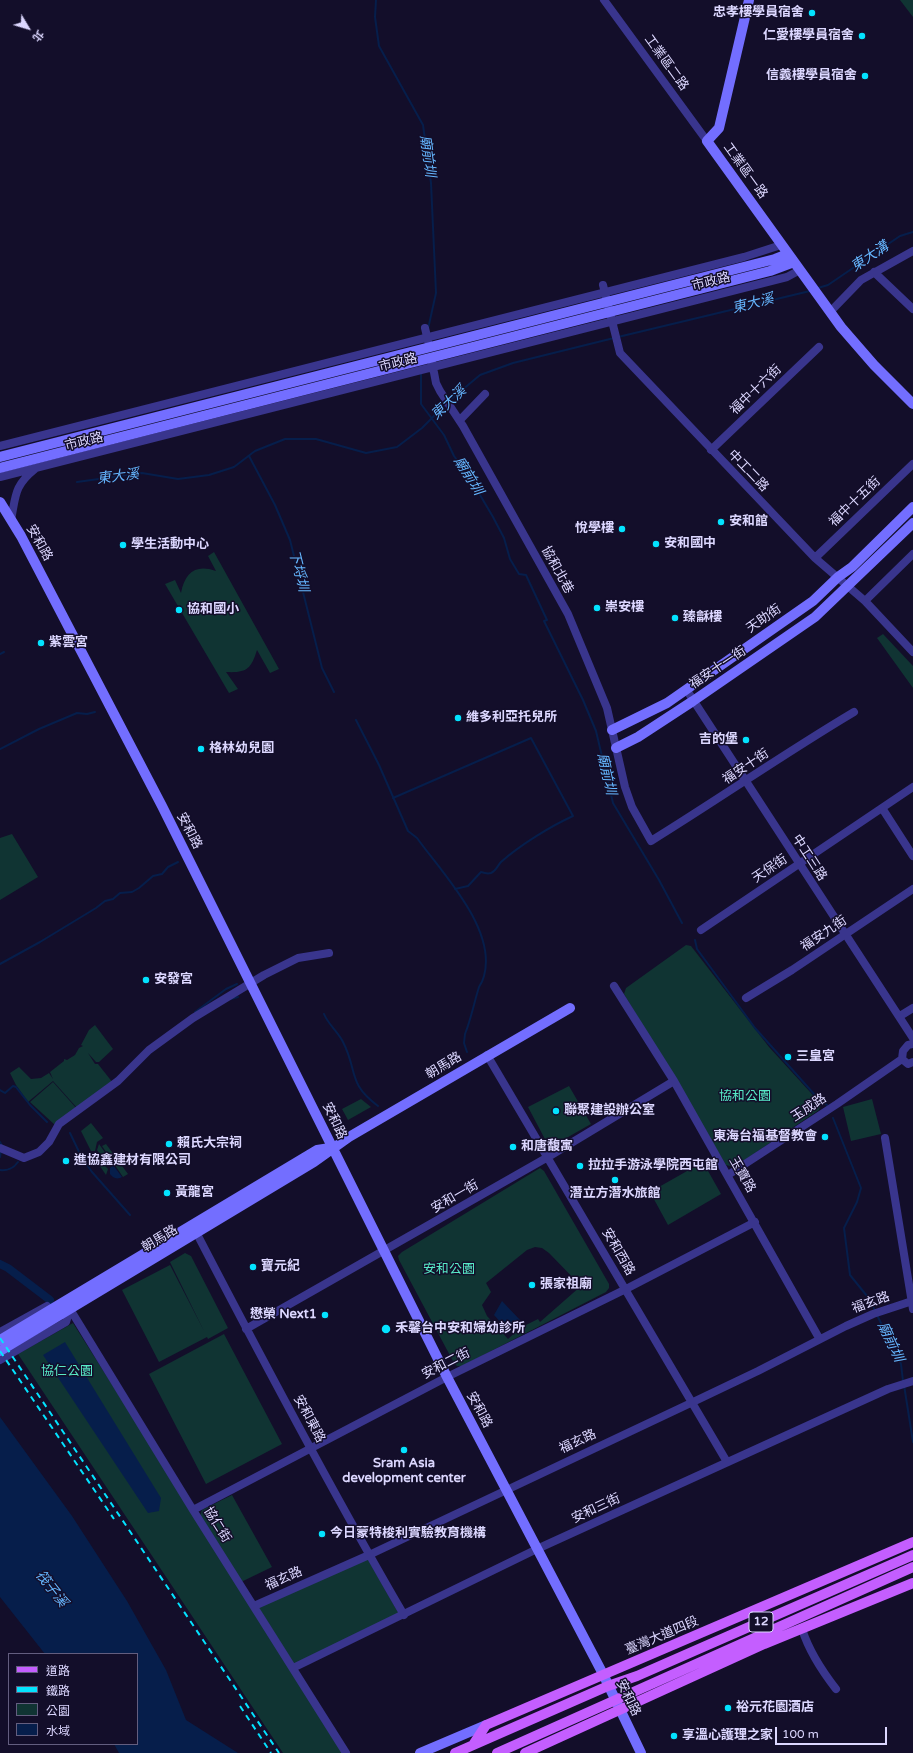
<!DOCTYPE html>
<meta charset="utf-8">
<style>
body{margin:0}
#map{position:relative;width:913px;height:1753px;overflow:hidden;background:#130e2a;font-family:"Varela Round","Noto Sans TC",sans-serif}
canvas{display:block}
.legend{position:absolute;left:8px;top:1653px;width:130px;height:92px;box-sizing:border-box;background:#130e2a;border:1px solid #635e7f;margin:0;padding:5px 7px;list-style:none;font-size:12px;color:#dcd7ff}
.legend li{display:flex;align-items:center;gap:8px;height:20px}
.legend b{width:20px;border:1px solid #635e7f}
.north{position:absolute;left:8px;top:8px;width:40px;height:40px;-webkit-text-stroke:3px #130e2a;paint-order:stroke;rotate:128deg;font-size:11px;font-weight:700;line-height:16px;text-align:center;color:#dcd7ff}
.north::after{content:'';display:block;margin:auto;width:14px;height:18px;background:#dcd7ff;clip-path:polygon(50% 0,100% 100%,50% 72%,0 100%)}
.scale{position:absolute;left:775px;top:1727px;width:112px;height:18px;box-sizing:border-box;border:2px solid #dcd7ff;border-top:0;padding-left:5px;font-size:12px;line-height:14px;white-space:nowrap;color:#dcd7ff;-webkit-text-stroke:3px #130e2a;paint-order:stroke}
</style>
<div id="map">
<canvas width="913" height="1753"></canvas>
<ul class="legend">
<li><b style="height:5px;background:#c45eff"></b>道路</li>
<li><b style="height:5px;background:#03e3ff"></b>鐵路</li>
<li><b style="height:11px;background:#103433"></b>公園</li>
<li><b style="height:11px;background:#061e4b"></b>水域</li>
</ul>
<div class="north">北</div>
<div class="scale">100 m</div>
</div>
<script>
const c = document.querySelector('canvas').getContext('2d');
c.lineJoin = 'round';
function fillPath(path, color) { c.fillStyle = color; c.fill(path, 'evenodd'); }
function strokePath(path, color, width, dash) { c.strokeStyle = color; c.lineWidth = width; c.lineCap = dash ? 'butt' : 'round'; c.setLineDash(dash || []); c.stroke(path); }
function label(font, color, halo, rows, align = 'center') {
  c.font = font + ' "Varela Round","Noto Sans TC",sans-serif'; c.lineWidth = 3; c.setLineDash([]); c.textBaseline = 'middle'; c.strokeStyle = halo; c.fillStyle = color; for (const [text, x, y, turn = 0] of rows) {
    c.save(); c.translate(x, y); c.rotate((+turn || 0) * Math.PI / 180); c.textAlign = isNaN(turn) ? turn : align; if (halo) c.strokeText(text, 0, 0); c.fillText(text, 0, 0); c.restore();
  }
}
const green = new Path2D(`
 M900 0H913V17Z
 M214 552 279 669 270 673 257 650C251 669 247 673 226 672L238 689 229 693 165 584 175 580 181 593C185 572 196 564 216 571L208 556Z
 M883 634 913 666V688L877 638Z
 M12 834 38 877 0 900V838Z
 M686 945 691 946 769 1047 821 1104 819 1110 734 1167 726 1165 624 994 626 988Z
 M95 1025 113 1049 99 1062H96L88 1053 95 1064H98L113 1083 78 1109 53 1081 28 1102 16 1085 10 1073 19 1067 31 1079 41 1078 49 1073 53 1079 50 1072 64 1061V1059L67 1060 75 1055 79 1048 83 1046 81 1045 89 1030Z
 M53 1082 77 1109 55 1125 30 1102Z
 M569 1086 591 1124 554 1145 547 1143 528 1107Z
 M361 1099 371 1107 348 1120 342 1109Z
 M872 1099 881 1134 851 1141 843 1107Z
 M91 1123 103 1138 97 1142 95 1151H91L81 1131Z
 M99 1144 111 1161 108 1166 97 1150Z
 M106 1144 128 1174 123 1177 102 1146Z
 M91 1153H93L108 1169 106 1175Z
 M703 1162 721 1194 668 1225 650 1192Z
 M540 1168 544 1171 609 1284V1288L606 1292 462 1366H457L454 1363 399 1260 398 1256 402 1252ZM535 1247 542 1248 549 1253 581 1286 540 1322 538 1319 520 1328 508 1339 487 1316 482 1305 491 1292 486 1283 527 1250Z
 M185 1253 191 1256 228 1328 208 1339 207 1337 159 1362 122 1290 170 1265 204 1331 170 1262Z
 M73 1323 345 1753H283L18 1354Z
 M224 1334 282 1444 206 1484 149 1374Z
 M232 1495 272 1567 241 1582 200 1516 202 1510Z
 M367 1558 399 1614 294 1664 258 1607Z`);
const water = new Path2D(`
 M113 1165 122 1177C117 1180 113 1178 110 1174V1168Z
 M502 1301 520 1320 514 1327 504 1326 494 1315Z
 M65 1342 161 1498 159 1511 148 1513 43 1355Z
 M0 1417 72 1516 127 1601 166 1670 186 1720 238 1753H119L114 1744H137V1654H45L0 1597Z`);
const stream = new Path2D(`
 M376 0 375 17 379 46 423 125 431 183 436 293 428 329
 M818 288 828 285 900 236 913 232
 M618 337 810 291
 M421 372V404L444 435 454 456 470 478 493 517 504 538 510 559 519 574 526 575 547 620 544 621 583 700 596 731 613 803 659 880 682 923
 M449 401 480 375 513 363 614 338
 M249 456 275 505 290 540 322 668 334 692
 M77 482 142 473 178 479 209 475 234 467 255 451 285 439H316L366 453 397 447 422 428 446 404
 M0 654 4 652
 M356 720 379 765 408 831 417 838C442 873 497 929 484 976 483 980 481 984 479 987 474 1003 471 1019 465 1034L464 1043 467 1052
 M0 749 39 729 77 713 87 714 95 712
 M393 798 531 738 573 816C551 826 520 845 501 862 498 865 496 871 491 873 488 874 484 873 481 872L468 886 455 889
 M695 940 697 949 755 1028 814 1094 827 1105
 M0 964 40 942 96 908 105 901 113 899 120 893 132 892 139 888 153 876 162 874 168 867 178 862
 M231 999 238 997
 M195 1012 226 989 237 984
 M324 1014C328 1024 338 1032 343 1042 358 1071 347 1083 378 1106
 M0 1090 5 1093 13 1086 16 1087 30 1105 47 1122
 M833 1118 861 1188 857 1202 844 1228 850 1275 871 1301 875 1311
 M70 1133 82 1158 92 1172 130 1215
 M0 1142 2 1146
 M0 1157 1 1151
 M0 1170C7 1171 14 1168 18 1162
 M877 1315 901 1364 903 1381
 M904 1385 913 1442`);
const canal = new Path2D(`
 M0 1264 8 1268 50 1300`);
const street = new Path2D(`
 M604 0 707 141
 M874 272 913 309
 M603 285 620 353 815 558 865 601 913 652
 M830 312 861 280 913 251
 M425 328 428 341
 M432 362 436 383 440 391 463 426 568 614 607 708 625 787 632 807 651 841C719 799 785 753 854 712
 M460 420 485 394
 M0 446 744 257 781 245
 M711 450 819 347
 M0 477 787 277 800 270
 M11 520C16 495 14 486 35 469
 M815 558 913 464
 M865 601 913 554
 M686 689 913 1038
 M882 808 913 856
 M701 930 913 787
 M614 986 674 1081 819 1338
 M746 998 792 970 913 889
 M900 1016 913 1008
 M487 1055 727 1462
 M902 1059 903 1051 908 1045 913 1044
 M902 1059 908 1064 913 1062
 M885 1138 913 1309
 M0 1148 24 1158 39 1152 49 1142 59 1124 118 1081 149 1050 193 1018 264 975 298 958 329 953
 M728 1175 837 1104 902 1059
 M196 1232C263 1361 331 1490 404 1615
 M70 1309 193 1510 346 1753
 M246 1329 548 1157 674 1081
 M0 1332 47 1306 50 1310
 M0 1360 66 1322 70 1309
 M193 1510 447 1377 626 1289 755 1222
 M254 1606 369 1555 693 1402 758 1371 846 1326 873 1314 912 1301
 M802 1629C809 1651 822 1671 836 1689
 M293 1668 537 1549 888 1389 913 1381`);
const secondary = new Path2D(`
 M749 0 719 128 707 141 841 327 874 365 913 404
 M0 457 775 259 788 254
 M0 468 770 271 794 262
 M0 502 21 536 162 806 447 1377 603 1674 641 1753
 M612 730 667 703 813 601 838 577 852 567 913 507
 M616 748 638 737 693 701 815 617 913 523
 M0 1340 317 1150 330 1148
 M0 1351 314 1162 349 1137 570 1008
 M420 1753 486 1725`);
const primary = new Path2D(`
 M473 1745 486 1725 913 1542
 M455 1753 608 1686 637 1676 913 1555
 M497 1753 913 1567
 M525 1753 764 1644 913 1583`);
const rail = new Path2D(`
 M0 1338 279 1753
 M0 1351 114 1519
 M240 1706 271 1753`);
const markers = [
 [812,13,4,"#03e3ff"],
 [862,36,4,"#03e3ff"],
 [865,76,4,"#03e3ff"],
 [721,522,4,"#03e3ff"],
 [622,529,4,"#03e3ff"],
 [656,544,4,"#03e3ff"],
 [123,545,4,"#03e3ff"],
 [597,608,4,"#03e3ff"],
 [179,610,4,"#03e3ff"],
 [675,618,4,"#03e3ff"],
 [41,643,4,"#03e3ff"],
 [458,718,4,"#03e3ff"],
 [746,740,4,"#03e3ff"],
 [201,749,4,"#03e3ff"],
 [146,980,4,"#03e3ff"],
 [788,1057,4,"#03e3ff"],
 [556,1111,4,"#03e3ff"],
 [825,1137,4,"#03e3ff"],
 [169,1144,4,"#03e3ff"],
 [513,1147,4,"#03e3ff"],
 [66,1161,4,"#03e3ff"],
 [580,1166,4,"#03e3ff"],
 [615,1180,4,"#03e3ff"],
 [167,1193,4,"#03e3ff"],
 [253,1267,4,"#03e3ff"],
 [532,1285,4,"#03e3ff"],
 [325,1315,4,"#03e3ff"],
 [386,1329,5,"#03e3ff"],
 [404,1450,4,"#03e3ff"],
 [322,1534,4,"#03e3ff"],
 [728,1708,4,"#03e3ff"],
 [674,1736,4,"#03e3ff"]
];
const shields = [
 [761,1622,24]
];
const shieldNames = [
 ["12",761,1622]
];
const poiNames = [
 ["忠孝樓學員宿舍",804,13,"right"],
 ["仁愛樓學員宿舍",854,36,"right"],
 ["信義樓學員宿舍",857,76,"right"],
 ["安和館",729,522],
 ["悅學樓",614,529,"right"],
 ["安和國中",664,544],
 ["學生活動中心",131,545],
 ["崇安樓",605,608],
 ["協和國小",187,610],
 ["臻龢樓",683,618],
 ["紫雲宮",49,643],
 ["維多利亞托兒所",466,718],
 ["吉的堡",738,740,"right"],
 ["格林幼兒園",209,749],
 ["安發宮",154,980],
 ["三皇宮",796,1057],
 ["聯聚建設辦公室",564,1111],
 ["東海台福基督教會",817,1137,"right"],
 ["賴氏大宗祠",177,1144],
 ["和唐馥寓",521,1147],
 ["進協鑫建材有限公司",74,1161],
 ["拉拉手游泳學院西屯館",588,1166],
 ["黃龍宮",175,1193],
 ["潛立方潛水旅館",615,1194,"center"],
 ["寶元紀",261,1267],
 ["張家祖廟",540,1285],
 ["懋榮 Next1",317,1315,"right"],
 ["禾馨台中安和婦幼診所",395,1329],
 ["Sram Asia",404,1464,"center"],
 ["development center",404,1479,"center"],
 ["今日蒙特梭利實驗教育機構",330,1534],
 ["裕元花園酒店",736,1708],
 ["享溫心護理之家",682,1736]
];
const streetNames = [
 ["工業區二路",666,63,54],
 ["工業區一路",745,171,54],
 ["市政路",711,282,-14],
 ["市政路",398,363,-14],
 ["福中十六街",756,390,-44],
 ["市政路",84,442,-14],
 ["中工二路",748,471,46],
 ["福中十五街",855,502,-44],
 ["安和路",39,543,61],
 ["協和北巷",557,570,61],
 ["天助街",764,619,-35],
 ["福安十一街",718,668,-34],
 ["福安十街",746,767,-34],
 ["安和路",189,831,63],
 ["中工三路",809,858,57],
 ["天保街",770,869,-34],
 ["福安九街",824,934,-34],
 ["朝馬路",444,1066,-31],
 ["玉成路",809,1108,-33],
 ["安和路",334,1121,65],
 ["玉寶路",742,1175,60],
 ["安和一街",455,1197,-30],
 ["朝馬路",160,1239,-31],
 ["安和西路",618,1252,60],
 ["福玄路",871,1303,-20],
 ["安和二街",446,1364,-27],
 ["安和路",479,1410,62],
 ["安和東路",309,1419,62],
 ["福玄路",578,1442,-25],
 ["安和三街",596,1509,-25],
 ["協仁街",217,1525,58],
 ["福玄路",284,1579,-24],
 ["臺灣大道四段",662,1636,-23],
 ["安和路",628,1698,64]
];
const parkNames = [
 ["協和公園",745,1097],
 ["安和公園",449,1270],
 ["協仁公園",67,1372]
];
const waterNames = [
 ["廟前圳",427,156,82],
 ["東大溝",870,257,-34],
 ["東大溪",753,304,-14],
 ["東大溪",449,403,-43],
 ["廟前圳",468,476,58],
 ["東大溪",118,477,-7],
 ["下埒圳",298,571,76],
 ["廟前圳",606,774,77],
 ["廟前圳",890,1342,65],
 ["筏子溪",51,1589,52]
];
fillPath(green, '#103433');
fillPath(water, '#061e4b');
strokePath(stream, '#061e4b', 2);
strokePath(canal, '#061e4b', 8);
strokePath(street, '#39358d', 8);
strokePath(secondary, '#736eff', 10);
strokePath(primary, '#c45eff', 10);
strokePath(rail, '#03e3ff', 2, [6, 5]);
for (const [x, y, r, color] of markers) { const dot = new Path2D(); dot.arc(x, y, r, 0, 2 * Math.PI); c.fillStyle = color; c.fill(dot); strokePath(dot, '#130e2a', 1.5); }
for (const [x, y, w] of shields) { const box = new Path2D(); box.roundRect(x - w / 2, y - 10, w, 20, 3); c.fillStyle = '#130e2a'; c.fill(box); strokePath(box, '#dcd7ff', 1); }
label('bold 12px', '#dcd7ff', null, shieldNames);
label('bold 13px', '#dcd7ff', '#130e2a', poiNames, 'left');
label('13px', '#dcd7ff', '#130e2a', streetNames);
label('13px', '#58eac7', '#130e2a', parkNames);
label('italic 14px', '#65b6ff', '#130e2a', waterNames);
</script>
